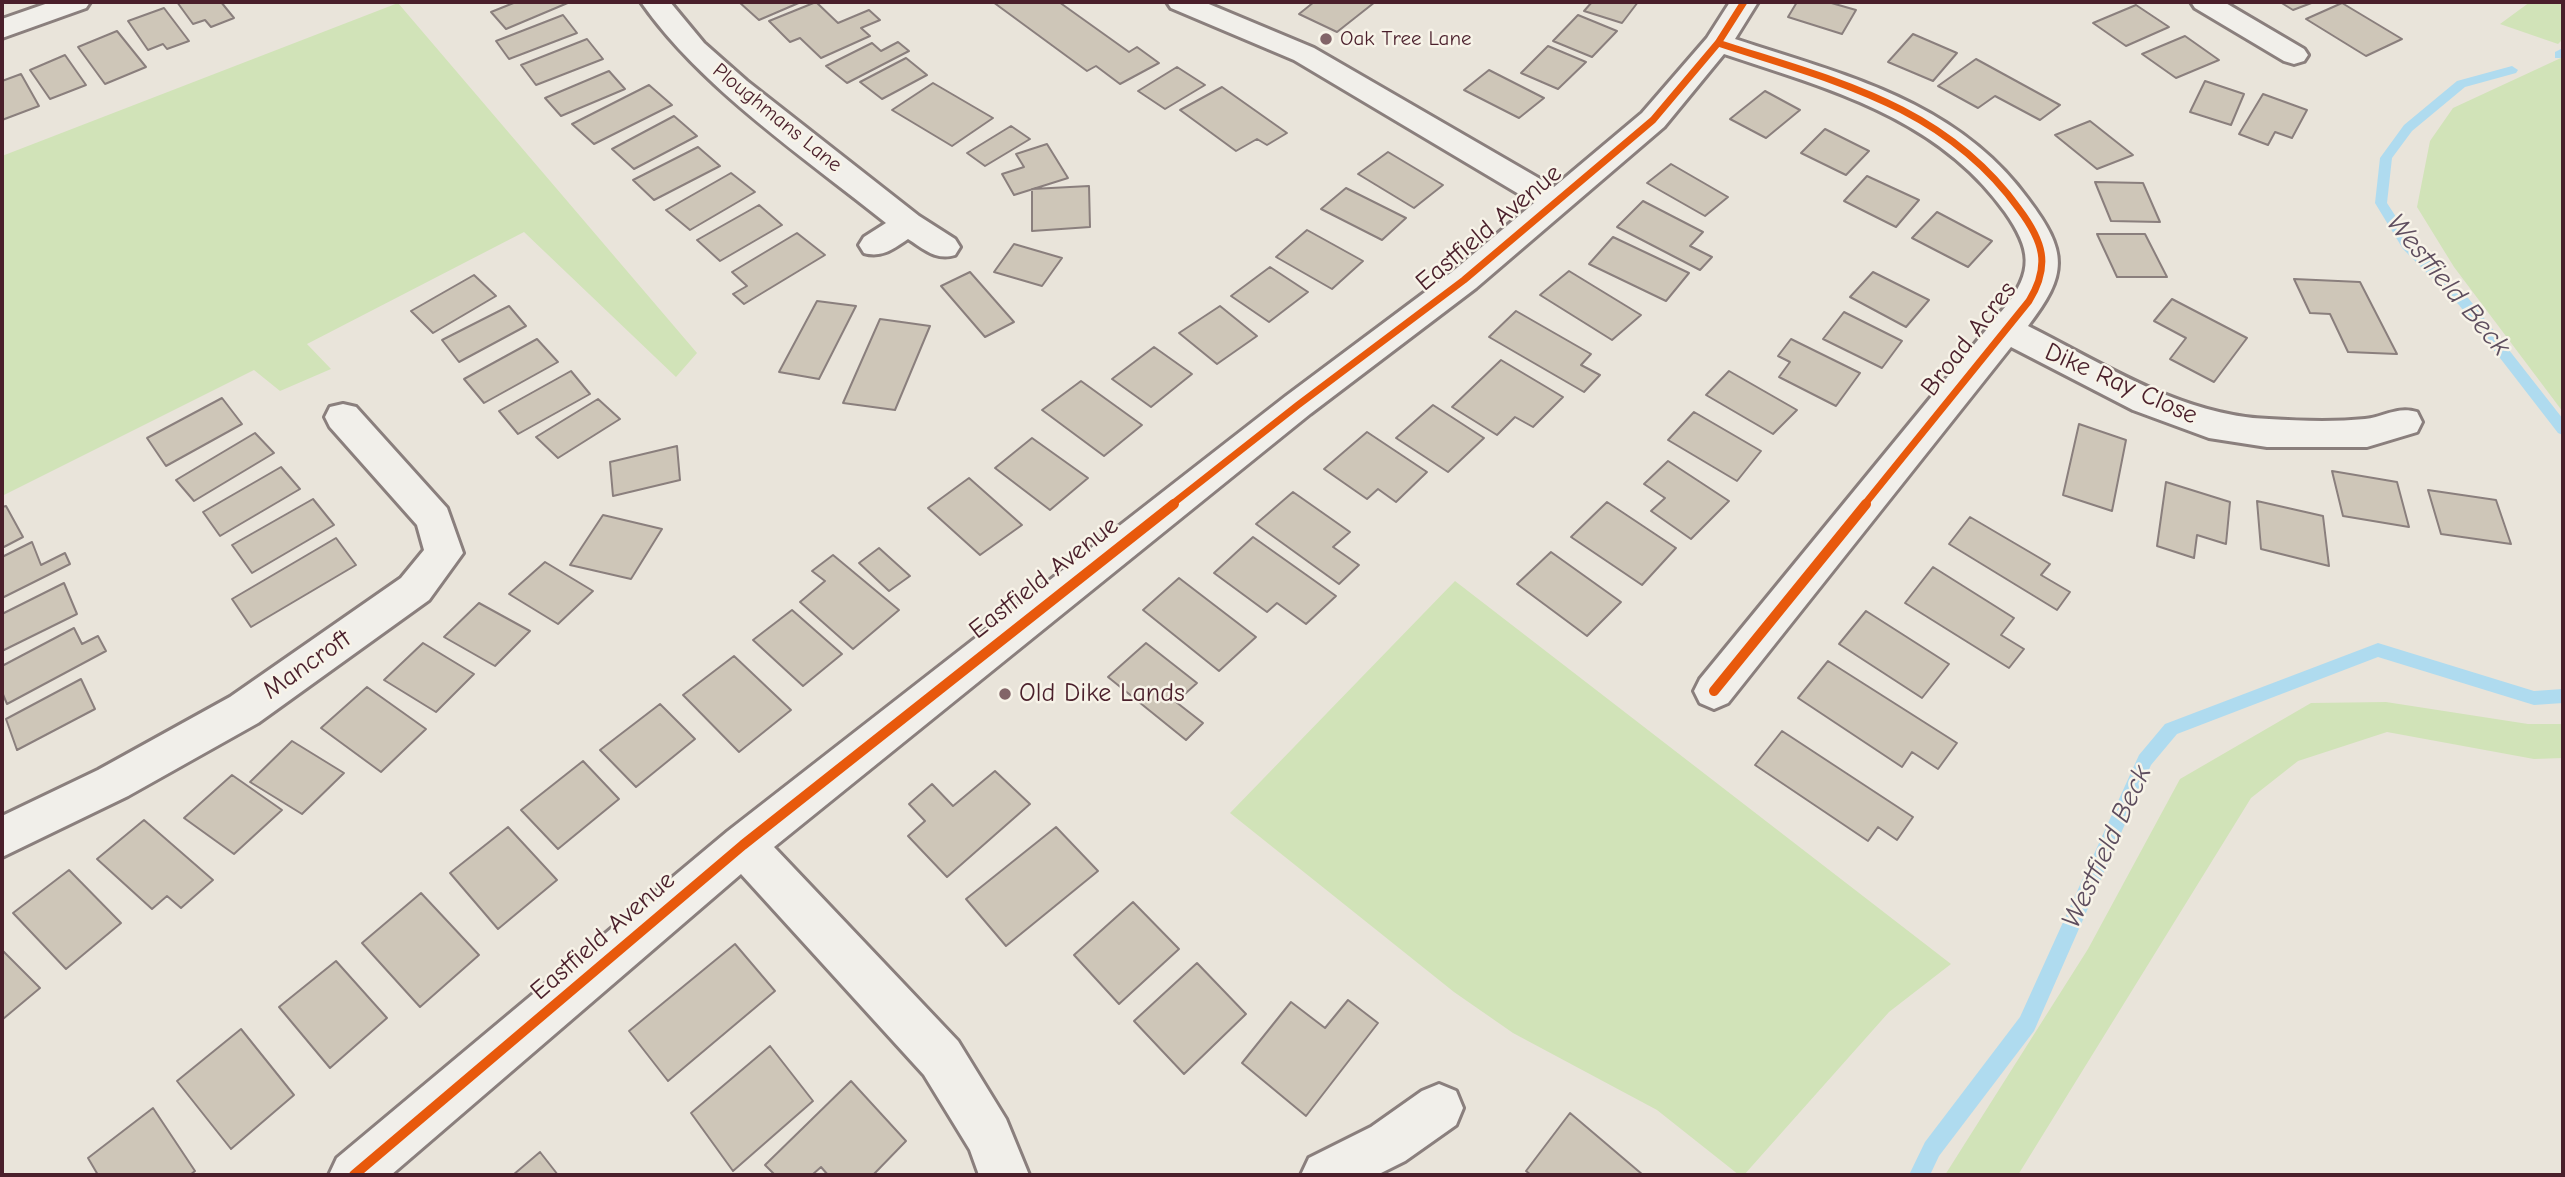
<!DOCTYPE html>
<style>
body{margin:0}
#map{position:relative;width:2565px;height:1177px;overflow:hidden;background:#e9e4da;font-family:"Comic Neue",sans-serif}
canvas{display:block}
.frame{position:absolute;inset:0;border:4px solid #4a1f2b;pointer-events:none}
</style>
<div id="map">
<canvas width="2565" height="1177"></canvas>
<div class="frame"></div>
</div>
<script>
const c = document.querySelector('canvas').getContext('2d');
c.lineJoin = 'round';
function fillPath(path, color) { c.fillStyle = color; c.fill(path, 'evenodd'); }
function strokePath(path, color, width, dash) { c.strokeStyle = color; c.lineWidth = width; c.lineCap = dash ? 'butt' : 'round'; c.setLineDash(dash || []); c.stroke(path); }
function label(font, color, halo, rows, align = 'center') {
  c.font = font + ' "Comic Neue",sans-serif'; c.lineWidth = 5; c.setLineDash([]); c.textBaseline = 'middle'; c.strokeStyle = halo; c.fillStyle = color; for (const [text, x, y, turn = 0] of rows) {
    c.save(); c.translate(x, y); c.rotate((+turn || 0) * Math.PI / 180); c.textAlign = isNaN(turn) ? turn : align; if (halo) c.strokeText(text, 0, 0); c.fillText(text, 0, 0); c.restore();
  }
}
const green = new Path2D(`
 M2530 2H2563V39L2558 44 2500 24Z
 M398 3 697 353 676 377 524 232 307 344 331 369 280 391 254 370 2 496V156Z
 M2563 57V412L2454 267 2417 207 2430 141 2453 108Z
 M1455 581 1951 964 1889 1012 1744 1175H1739L1657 1110 1513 1033 1454 992 1230 813Z
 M2386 702 2528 724H2563V758L2534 759 2387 732 2298 761 2251 798 2018 1175H1945L2088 949 2180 779 2311 703Z`);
const stream = new Path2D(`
 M2563 48V58H2555V52Z
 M2512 66 2518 70 2516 73 2465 87 2412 131 2392 158 2387 203 2413 243 2469 299 2563 419V435L2558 433 2459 305 2403 249 2375 203 2380 158 2404 125 2457 81Z
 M2378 643 2534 691 2563 689V703L2534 705 2378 657 2177 734 2151 765 2034 1031 1939 1156 1930 1175H1909L1925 1142 2020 1017 2139 755 2165 724Z`);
const building = new Path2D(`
 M177 2H221L234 18 211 27 205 20 193 24Z
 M516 2H570L506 29 491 12Z
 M739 2H801L759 20Z
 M816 2 838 23 869 10 880 20 861 28 870 36 821 58 800 38 790 42 769 21Z
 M993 2H1059L1129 52 1137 47 1159 63 1120 84 1096 66 1087 71Z
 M1314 2H1375L1337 32 1299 14Z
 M1592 2H1638L1622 23 1584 11Z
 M1797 2H1828L1856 10 1842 34 1788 17Z
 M2280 2H2314L2293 10Z
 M2342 3 2402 39 2366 56 2306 19Z
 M2136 5 2169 27 2126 46 2093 23Z
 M164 8 189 41 167 49 163 44 148 50 128 21Z
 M563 15 577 33 509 59 496 41Z
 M1578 15 1617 31 1592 57 1553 41Z
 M117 31 146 67 105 84 78 47Z
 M1913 34 1957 53 1933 81 1888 62Z
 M2185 36 2219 60 2176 78 2142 54Z
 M587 39 603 59 536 85 521 65Z
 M898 42 909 51 847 83 826 66 872 43 881 51Z
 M1548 46 1586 62 1558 89 1521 73Z
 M65 55 86 85 50 99 30 70Z
 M906 58 927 75 882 99 860 82Z
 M1976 59 2060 105 2040 120 1995 96 1978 108 1938 86Z
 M1177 67 1205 85 1165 109 1138 91Z
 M1489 70 1544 98 1519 118 1464 90Z
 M609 71 625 89 561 116 545 98Z
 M21 74 39 106 2 120V81Z
 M2205 81 2244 94 2231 125 2190 112Z
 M933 83 993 118 952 146 892 110Z
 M649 85 672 105 594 144 572 124Z
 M1222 87 1287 133 1267 145 1257 139 1236 151 1180 110Z
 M1765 91 1800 110 1766 138 1730 119Z
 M2263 94 2307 110 2292 138 2275 132 2268 145 2239 134Z
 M674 116 697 136 634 169 612 149Z
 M2090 121 2133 155 2097 169 2055 135Z
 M1011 126 1030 139 985 166 967 153Z
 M1825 129 1869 151 1846 175 1801 153Z
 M1047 144 1068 178 1014 195 1002 174 1024 167 1016 154Z
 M698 147 720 166 654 200 633 180Z
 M1388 152 1443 185 1414 208 1358 174Z
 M1671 164 1728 197 1705 216 1647 183Z
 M731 173 755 192 690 230 666 210Z
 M1867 176 1919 200 1896 227 1844 201Z
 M2095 182 2143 183 2160 222 2111 221Z
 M1089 186 1090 227 1032 231V189Z
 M1346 188 1406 218 1382 240 1321 209Z
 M1643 201 1703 232 1690 246 1712 257 1700 270 1617 227Z
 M759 205 782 225 720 261 697 240Z
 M1937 212 1992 241 1968 267 1912 238Z
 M1307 230 1363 261 1332 289 1276 257Z
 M797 233 825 255 744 304 733 294 747 286 732 272Z
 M2097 234H2145L2167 277H2117Z
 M1613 237 1689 273 1666 301 1589 264Z
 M1014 244 1062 258 1042 286 994 272Z
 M1270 267 1308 292 1269 322 1231 296Z
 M1569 271 1641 315 1612 340 1540 295Z
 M970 272 1014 322 985 337 941 286Z
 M1873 272 1929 300 1906 327 1850 297Z
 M474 275 496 296 433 333 411 311Z
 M2294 279 2360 282 2397 354 2348 352 2330 314 2310 313Z
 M2172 299 2247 338 2214 382 2170 359 2186 338 2154 321Z
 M817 301 856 306 819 379 779 372Z
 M509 306 526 326 459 362 442 340Z
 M1220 306 1257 336 1217 364 1179 333Z
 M1516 311 1591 354 1581 365 1600 375 1584 392 1489 337Z
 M1844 312 1902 341 1882 368 1823 339Z
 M880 319 930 326 895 410 843 403Z
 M537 339 558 362 484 403 464 379Z
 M1791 339 1860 373 1836 406 1779 377 1790 362 1778 356Z
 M1154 347 1192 374 1151 407 1112 379Z
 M1501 360 1563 397 1533 427 1515 417 1497 435 1452 407Z
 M571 371 590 394 518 434 499 411Z
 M1729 371 1797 410 1773 434 1706 395Z
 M1081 381 1142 425 1104 456 1042 410Z
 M222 398 242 424 166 466 147 438Z
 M598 399 620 419 558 458 536 437Z
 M1433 405 1484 438 1448 472 1396 438Z
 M1694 412 1761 451 1737 481 1668 440Z
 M2079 424 2126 440 2112 511 2063 495Z
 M1367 432 1427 472 1396 502 1378 489 1367 499 1324 469Z
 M255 433 274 453 194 501 176 480Z
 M1032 438 1088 478 1050 510 995 468Z
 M677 446 680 480 613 496 610 462Z
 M1668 461 1729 501 1691 539 1651 511 1665 498 1644 484Z
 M281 467 300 489 220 536 203 512Z
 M2332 471 2397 482 2409 527 2343 516Z
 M969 478 1022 525 980 555 928 508Z
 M2166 482 2230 502 2226 544 2197 535 2194 558 2157 546Z
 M2428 490 2496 500 2511 544 2441 534Z
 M1293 492 1350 532 1333 547 1359 565 1339 584 1256 524Z
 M313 499 334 525 252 573 232 545Z
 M2257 501 2323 516 2329 566 2261 549Z
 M1607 502 1676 548 1642 585 1571 537Z
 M6 506 23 537 2 548V507Z
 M603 515 662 529 631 579 570 565Z
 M1970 517 2050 564 2041 575 2070 592 2057 610 1949 544Z
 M1253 537 1336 596 1306 624 1277 603 1267 612 1214 573Z
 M336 538 356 565 251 627 232 599Z
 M32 542 41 565 65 553 70 564 2 598V557Z
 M879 548 910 576 889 591 859 563Z
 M1551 552 1621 602 1587 636 1517 584Z
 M833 555 899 610 853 649 800 602 825 581 812 571Z
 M545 562 593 591 558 624 509 594Z
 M1933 567 2014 618 2001 635 2024 649 2009 668 1905 603Z
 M1179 578 1256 637 1219 671 1143 610Z
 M64 583 77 614 2 651V614Z
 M479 603 530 631 495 666 444 637Z
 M792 610 842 654 803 686 753 640Z
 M1866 611 1949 664 1922 698 1839 644Z
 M74 628 82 644 98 636 106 651 7 704 2 692V666Z
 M423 643 474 674 436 712 384 680Z
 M1146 643 1197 683 1176 702 1203 723 1186 740 1108 677Z
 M734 656 791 710 739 752 683 695Z
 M1828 661 1957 743 1938 769 1912 752 1902 767 1798 698Z
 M81 679 95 709 17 750 6 719Z
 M367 687 426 729 381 772 321 728Z
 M660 704 695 739 636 787 600 750Z
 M1782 731 1913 817 1897 840 1878 827 1868 841 1755 765Z
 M292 741 344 773 302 814 250 782Z
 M583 761 619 799 558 849 521 810Z
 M995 771 1030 804 947 877 908 836 925 821 909 804 932 784 953 806Z
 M232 775 282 810 234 854 184 818Z
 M144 820 213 880 181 908 167 896 152 909 97 859Z
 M508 827 557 880 498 929 450 873Z
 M1056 827 1098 871 1006 946 966 899Z
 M69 870 121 923 66 969 13 913Z
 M421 893 479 955 420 1007 362 943Z
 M1133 902 1179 949 1119 1004 1074 955Z
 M735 944 775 991 668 1081 629 1031Z
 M2 950 40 988 3 1019 2 1018Z
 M336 961 387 1018 330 1068 279 1007Z
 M1197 963 1246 1014 1184 1074 1134 1021Z
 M1348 1000 1378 1023 1306 1116 1242 1063 1291 1002 1325 1028Z
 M241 1029 294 1095 231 1149 177 1081Z
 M770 1046 813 1101 733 1171 691 1113Z
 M851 1081 906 1141 873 1175H828L821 1167 812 1175H775L765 1165Z
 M153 1108 195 1171 190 1175H98L88 1158Z
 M1570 1113 1643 1175H1531L1526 1171Z
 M540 1152 558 1175H513Z`);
const street = new Path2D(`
 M51 2H90L86 8 2 38V19Z
 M641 2H670L704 43 747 81 919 216 955 239 960 247 955 255C936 261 924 249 908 239 893 249 882 258 864 253L859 245 864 237 886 223C805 158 700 87 641 2Z
 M1167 2H1204L1314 48 1554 187 1642 113 1707 38 1730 2H1758L1735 39C1844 75 1957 101 2028 199 2068 252 2068 274 2028 326 2104 364 2182 416 2269 419 2300 421 2335 422 2365 419 2384 417 2397 406 2417 412L2422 422 2417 432 2367 447H2267L2209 438 2133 410 2011 347 1728 703 1714 709 1700 703 1694 691 1700 679 2005 307C2034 271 2031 249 2005 212 1937 117 1829 89 1724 54L1664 127 1476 288 1310 414 774 847 958 1041 1006 1119 1029 1175H979L970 1150 924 1075 741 874 391 1175H329L337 1158 728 831 1286 396 1452 272 1534 203 1294 60 1171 8Z
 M2191 2H2224L2304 49 2308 55 2304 61 2294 64 2284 61 2195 8Z
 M343 404 356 407 447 508 463 553 429 600 258 723 128 796 2 857V816L98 770 230 697 401 578 424 550 417 525 330 427 325 417 330 407Z
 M1439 1084 1456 1091 1463 1108 1456 1125 1405 1161 1377 1175H1301L1309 1158 1371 1127 1422 1091Z`);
const cyclewayFar1 = new Path2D(`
 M1718 43C1834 81 1944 105 2019 209 2043 241 2051 265 2029 301L1864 505
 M1171 505 1298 405 1464 280 1653 120 1718 43 1744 2`);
const cycleway = new Path2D(`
 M1714 691 1866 504
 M354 1175 743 845 1174 504`);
const markers = [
 [1326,39,7,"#826468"],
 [1005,694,7,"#826468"]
];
const farPoinames = [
 ["Oak Tree Lane",1340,39]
];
const farStreetnames = [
 ["Ploughmans Lane",777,118,39]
];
const streetNames = [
 ["Eastfield Avenue",1489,228,-40],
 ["Broad Acres",1969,339,-52],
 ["Dike Ray Close",2121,384,24],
 ["Eastfield Avenue",1044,578,-38],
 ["Mancroft",307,665,-35],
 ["Eastfield Avenue",603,936,-41]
];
const poiNames = [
 ["Old Dike Lands",1019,694]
];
const waterNames = [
 ["Westfield Beck",2448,285,50],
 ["Westfield Beck",2107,847,-65]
];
fillPath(green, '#d1e3b8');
fillPath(stream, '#afdbef');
fillPath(building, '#cec6b8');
strokePath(building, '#8a7f7d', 2);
strokePath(street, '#8a7f7d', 6);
fillPath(street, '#f1efea');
strokePath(cyclewayFar1, '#e8590c', 7);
strokePath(cycleway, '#e8590c', 10);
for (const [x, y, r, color] of markers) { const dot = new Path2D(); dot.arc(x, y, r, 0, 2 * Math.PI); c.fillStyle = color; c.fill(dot); strokePath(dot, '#f7f3e8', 2.5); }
label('21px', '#4a1f2b', '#f7f3e8', farPoinames, 'left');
label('21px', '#4a1f2b', '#f7f3e8', farStreetnames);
label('26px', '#4a1f2b', '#f7f3e8', streetNames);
label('26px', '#4a1f2b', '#f7f3e8', poiNames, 'left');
label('italic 28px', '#5d4d5e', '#f7f3e8', waterNames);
</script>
